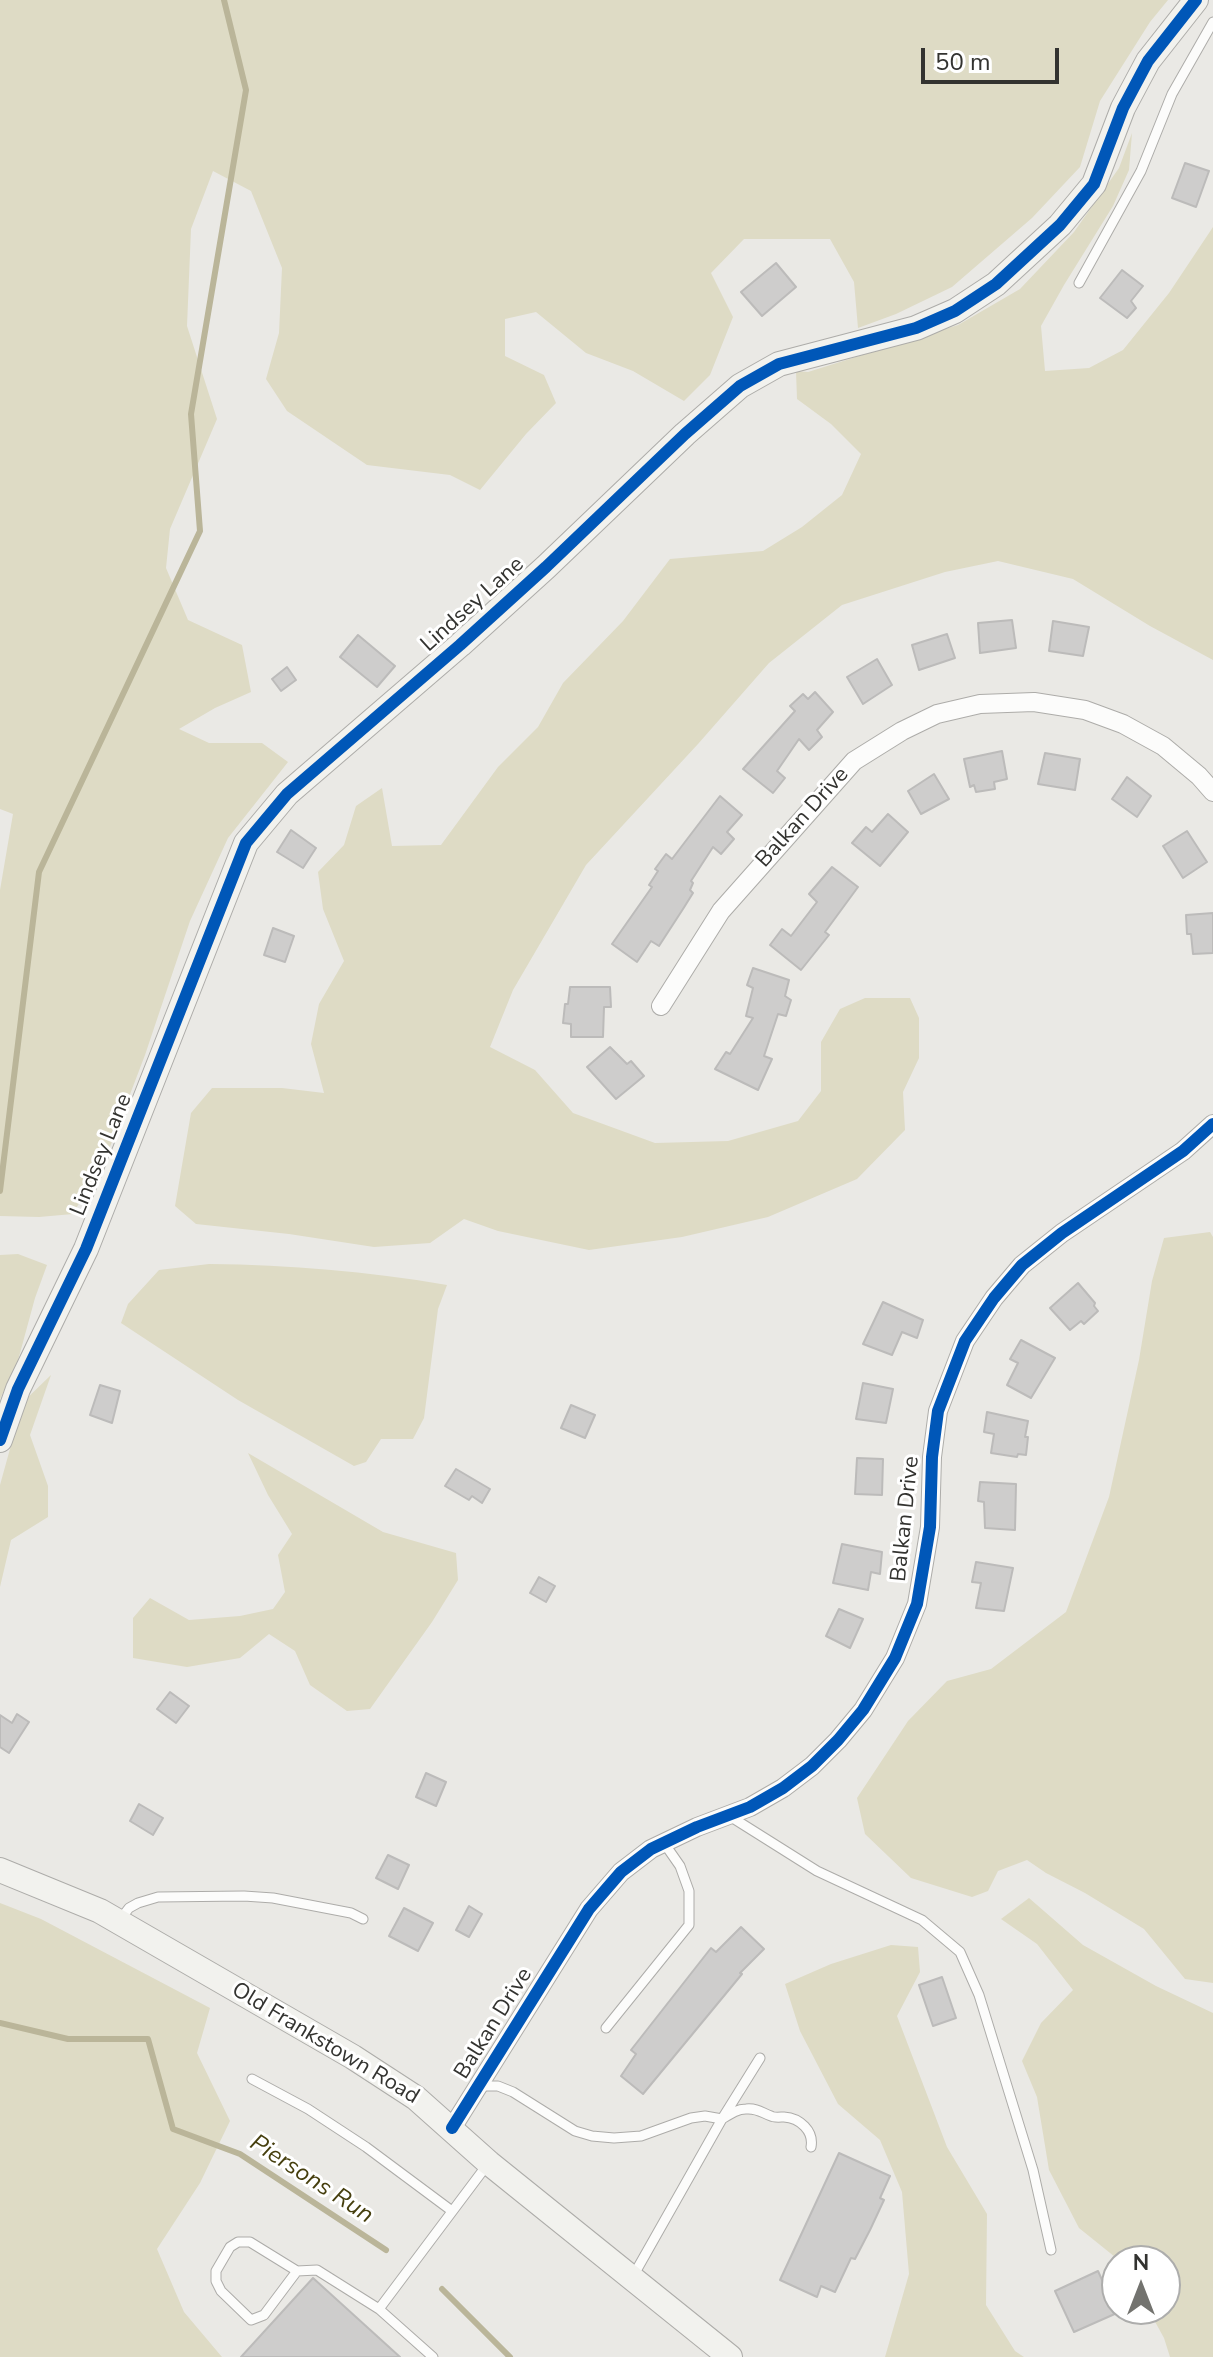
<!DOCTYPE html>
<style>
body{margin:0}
#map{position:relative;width:1213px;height:2357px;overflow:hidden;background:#eae9e5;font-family:"Nunito Sans",sans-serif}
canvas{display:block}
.north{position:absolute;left:1101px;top:2245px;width:80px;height:80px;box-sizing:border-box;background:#fff;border:2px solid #adadac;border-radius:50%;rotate:0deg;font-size:22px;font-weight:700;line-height:32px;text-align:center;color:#333330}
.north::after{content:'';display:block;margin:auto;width:28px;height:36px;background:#73736f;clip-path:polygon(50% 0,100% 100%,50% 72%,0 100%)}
.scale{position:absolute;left:921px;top:48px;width:138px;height:36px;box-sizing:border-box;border:4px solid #333330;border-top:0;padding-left:10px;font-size:24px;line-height:28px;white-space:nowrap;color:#333330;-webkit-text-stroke:6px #fff;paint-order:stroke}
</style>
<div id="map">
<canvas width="1213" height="2357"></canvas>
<div class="north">N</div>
<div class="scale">50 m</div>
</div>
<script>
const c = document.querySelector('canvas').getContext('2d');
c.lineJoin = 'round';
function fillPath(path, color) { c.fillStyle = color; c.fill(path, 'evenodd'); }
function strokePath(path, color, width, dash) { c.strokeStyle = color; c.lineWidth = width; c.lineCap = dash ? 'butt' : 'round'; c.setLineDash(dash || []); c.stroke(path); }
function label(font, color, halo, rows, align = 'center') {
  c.font = font + ' "Nunito Sans",sans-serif'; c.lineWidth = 6; c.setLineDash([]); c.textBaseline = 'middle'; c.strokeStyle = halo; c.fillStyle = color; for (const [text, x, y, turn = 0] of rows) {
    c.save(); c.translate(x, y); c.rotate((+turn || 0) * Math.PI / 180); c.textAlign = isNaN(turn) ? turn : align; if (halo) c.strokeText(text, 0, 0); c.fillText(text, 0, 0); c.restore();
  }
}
const green = new Path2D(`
 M0 0H1168L1150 22 1100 101 1080 167 1032 218 952 287 896 314 858 328 854 282 830 239H744L711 273 733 317 710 375 684 401 633 371 586 353 536 312 505 319V356L544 375 556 403 526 434 480 490 450 475 367 465 287 411 266 379 279 333 282 268 251 191 213 171 191 229 187 326 217 419 170 529 166 568 188 620 242 645 251 692 215 708 179 729 209 743H262L288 762 228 838 190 921 145 1055 108 1152 73 1214 39 1217 0 1216V890L13 814 0 809Z
 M1132 133 1129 170 1113 206 1064 285 1041 326 1045 371 1089 368 1123 350 1169 293 1213 227V660L1150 626 1073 579 998 561 945 572 842 605 769 663 698 744 586 865 513 990 490 1047 535 1070 573 1113 655 1143 728 1141 798 1121 821 1091V1042L840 1009 865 998H910L919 1018V1058L903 1092 905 1130 857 1179 768 1217 682 1237 589 1250 498 1231 464 1219 430 1243 374 1247 289 1234 196 1224 175 1206 191 1113 212 1088H282L324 1093 311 1044 319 1004 344 961 323 909 318 872 344 845 356 806 382 788 392 846 441 845 498 767 538 727 563 683 623 621 670 559 763 551 802 527 842 495 861 454 831 424 797 399 796 371 808 372 958 325 1020 289 1074 232 1119 168Z
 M1210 1232 1213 1237V1983L1185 1979 1144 1929 1085 1893 1046 1873 1027 1860 998 1871 988 1891 972 1897 911 1878 865 1834 857 1798 908 1721 947 1681 991 1669 1066 1612 1109 1497 1139 1360 1152 1281 1164 1238Z
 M18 1254 47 1265 35 1298 17 1364 0 1399V1255Z
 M209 1264C292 1265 365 1271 447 1285L438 1309 424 1418 413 1439H381L366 1462 354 1466 238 1400 121 1323 128 1304 159 1270Z
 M51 1375 30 1435 48 1486V1517L11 1540 0 1587V1485L23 1402Z
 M248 1453 383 1532 456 1553 458 1580 432 1622 370 1709 347 1711 310 1685 295 1651 269 1634 240 1658 187 1667 133 1658V1618L150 1598 189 1620 240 1616 273 1609 285 1592 278 1555 292 1534 268 1495Z
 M1029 1898 1083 1945 1156 1986 1213 2013V2357H1170L1164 2338 1148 2309H1165V2261H1120L1079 2228 1049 2170 1037 2097 1022 2061 1041 2023 1073 1990 1037 1944 1001 1919Z
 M0 1903 41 1919 210 2008 197 2053 230 2121 200 2183 157 2249 184 2312 222 2357H0Z
 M891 1945 918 1947 920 1972 897 2016 947 2147 987 2214 986 2305 1015 2351 1024 2357H885L909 2274 902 2192 880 2140 838 2104 800 2031 785 1984 831 1964Z`);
const stream = new Path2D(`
 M0 1191 39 872 200 531 191 414 246 90 224 0
 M0 2023 68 2039H148L173 2129 240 2154 386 2250
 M442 2289 510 2357`);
const building = new Path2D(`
 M1185 163 1209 171 1196 207 1172 198Z
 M776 263 796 287 762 316 741 292Z
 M1122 270 1143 286 1131 301 1136 308 1127 318 1100 298Z
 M1012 620 1016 648 980 653 978 623Z
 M1053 621 1089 627 1083 656 1049 651Z
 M947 634 955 658 919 670 912 645Z
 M358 635 395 666 377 687 340 657Z
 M877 659 892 685 863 704 847 677Z
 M287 667 296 680 281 691 272 679Z
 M815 692 833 712 817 730 822 737 809 750 799 739 777 771 785 778 773 793 743 769 795 711 790 706 803 694 808 699Z
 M1002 751 1007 779 994 782 995 789 976 792 974 785 970 787 964 759Z
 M1045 753 1080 759 1075 790 1038 784Z
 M934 774 949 799 921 814 908 791Z
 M1127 777 1151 796 1137 817 1112 799Z
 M720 796 742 815 727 832 734 839 721 854 713 847 691 881 693 883 690 890 693 893 683 909 659 946 651 941 637 962 612 944 652 887 649 885 658 871 655 869 666 854 672 859Z
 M888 814 908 832 880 866 852 843 866 827 872 832Z
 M291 830 316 848 303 868 277 852Z
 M1187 831 1207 862 1183 878 1163 846Z
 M832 867 858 887 825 932 829 935 801 970 770 945 782 929 791 936 817 902 809 894Z
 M1213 913V953L1193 954 1191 934H1187L1186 915Z
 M273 928 294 936 285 962 264 955Z
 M753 968 789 980 785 996 791 1000 786 1016 778 1014 764 1056 772 1059 758 1090 715 1069 726 1052 730 1054 753 1018 746 1016 753 988 747 985Z
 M570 987H610L611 1007H604L603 1037H571V1024L563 1023 565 1004H568Z
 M610 1047 627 1064 631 1061 644 1076 616 1099 587 1067Z
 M1078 1283 1095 1303 1094 1306 1098 1311 1084 1324 1081 1321 1070 1330 1050 1308Z
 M883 1302 923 1320 917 1338 902 1332 892 1355 863 1344Z
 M1021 1340 1055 1358 1031 1398 1007 1385 1018 1363 1010 1359Z
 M863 1383 893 1389 886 1423 856 1419Z
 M100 1385 120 1391 112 1423 90 1415Z
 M571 1405 595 1415 585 1438 561 1428Z
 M987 1412 1028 1421 1025 1437H1028L1026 1455 1018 1454 1017 1457 991 1453 994 1434 984 1432Z
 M857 1458 883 1459 882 1495 855 1494Z
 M456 1469 490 1489 482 1503 472 1496 469 1500 445 1486Z
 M980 1482 1016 1484 1015 1530 985 1528 984 1502 978 1501Z
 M842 1544 882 1552 880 1574 871 1572 868 1590 833 1583Z
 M976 1562 1013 1568 1004 1611 976 1608 981 1583 972 1582Z
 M539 1577 555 1586 546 1602 530 1593Z
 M839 1609 863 1619 850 1648 826 1636Z
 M170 1692 189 1706 176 1723 157 1709Z
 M17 1714 29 1722 9 1753 0 1747V1715L12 1723Z
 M426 1773 446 1782 436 1806 416 1797Z
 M139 1804 163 1818 153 1835 130 1821Z
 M388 1855 409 1865 398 1889 376 1878Z
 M469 1906 482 1914 469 1937 456 1930Z
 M404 1908 433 1923 418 1951 389 1936Z
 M741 1927 764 1949 740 1973 742 1974 643 2094 621 2076 636 2054 631 2050 711 1948 716 1952Z
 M942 1977 956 2018 933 2026 919 1985Z
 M839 2153 890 2176 880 2198 884 2200 870 2230 855 2259 851 2258 835 2292 821 2286 817 2297 780 2280Z
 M1098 2271 1117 2313 1074 2332 1055 2291Z
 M313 2278 400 2357H241Z`);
const lane = new Path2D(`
 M1079 283 1141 171 1172 94 1213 22
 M728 1815 817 1871 922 1920 960 1952 979 1995 1033 2170 1051 2250
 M119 1921 129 1908 138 1903 158 1897 244 1896 273 1898 351 1913 363 1919
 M606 2028 689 1925V1891L680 1866 664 1843
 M252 2079 308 2109 366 2147 452 2211
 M478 2086H498L513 2092 575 2131 592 2136 614 2138 641 2136 691 2118 705 2116 722 2119 760 2058
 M297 2271 264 2315 251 2320 221 2291 216 2281V2271L230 2247 238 2242H250L297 2271 317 2270 379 2309 487 2165
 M632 2278 722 2119C730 2114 737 2109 746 2109 758 2108 762 2113 771 2116 774 2118 781 2117 784 2117 800 2118 814 2131 811 2147
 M379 2309 433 2357`);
const street = new Path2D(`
 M661 1006 721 911 854 761 902 731 937 714 980 704 1034 702 1085 710 1123 724 1163 746 1199 776 1213 792
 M452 2128 589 1909 621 1872 651 1849 697 1827 750 1807 783 1788 812 1766 838 1740 863 1710 895 1658 917 1604 930 1527 932 1457 938 1411 965 1341 994 1298 1022 1265 1062 1233 1183 1151 1213 1124`);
const secondary = new Path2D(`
 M0 1440 18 1389 86 1249 246 843 287 794 460 645 546 567 685 434 740 386 779 364 916 328 955 311 996 284 1060 225 1094 184 1123 108 1148 61 1196 0
 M0 1870 100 1911 353 2057 416 2098 489 2163 730 2357`);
const cycleway = new Path2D(`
 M0 1440 18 1389 86 1249 246 843 287 794 460 645 546 567 685 434 740 386 779 364 916 328 955 311 996 284 1060 225 1094 184 1123 108 1148 61 1196 0
 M452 2128 589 1909 621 1872 651 1849 697 1827 750 1807 783 1788 812 1766 838 1740 863 1710 895 1658 917 1604 930 1527 932 1457 938 1411 965 1341 994 1298 1022 1265 1062 1233 1183 1151 1213 1124`);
const streetNames = [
 ["Lindsey Lane",473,605,-42],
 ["Balkan Drive",803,818,-48],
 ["Lindsey Lane",102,1155,-68],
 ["Balkan Drive",906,1519,-84],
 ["Balkan Drive",494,2024,-58],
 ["Old Frankstown Road",325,2044,31]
];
const waterNames = [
 ["Piersons Run",311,2180,33]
];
fillPath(green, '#dedbc5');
strokePath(stream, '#bab599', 6);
fillPath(building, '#cecdcc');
strokePath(building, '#bcbbba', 2);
strokePath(lane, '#adaca9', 11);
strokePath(street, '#adaca9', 20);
strokePath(secondary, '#adaca9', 26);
strokePath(lane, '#fcfcfb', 9);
strokePath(street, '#fcfcfb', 18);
strokePath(secondary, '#f2f2ee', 24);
strokePath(cycleway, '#0057b8', 12);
label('22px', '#333330', '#fff', streetNames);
label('italic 24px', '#463f0e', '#fff', waterNames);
</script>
